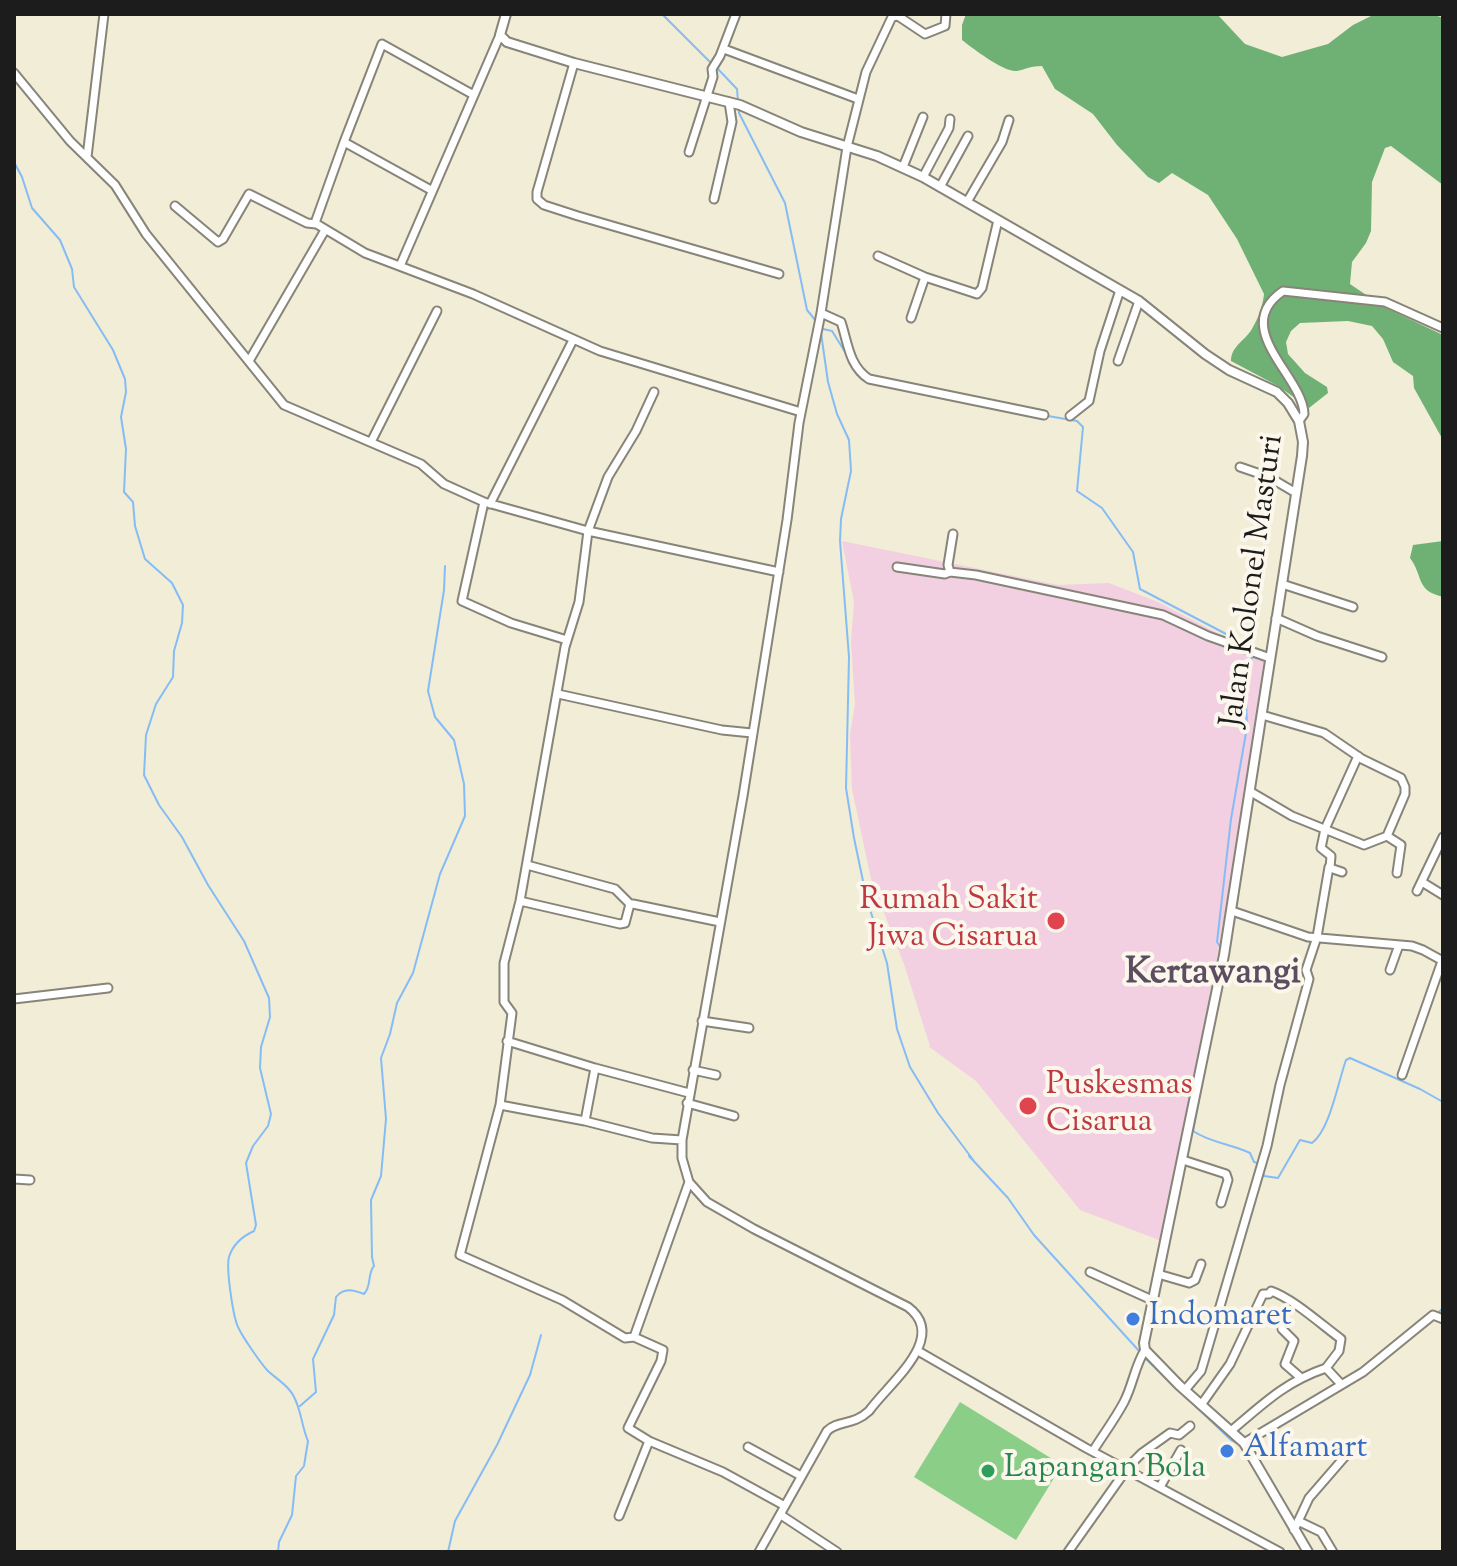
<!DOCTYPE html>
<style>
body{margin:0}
#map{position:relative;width:1457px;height:1566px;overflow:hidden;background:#f2edd6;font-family:"Sorts Mill Goudy",serif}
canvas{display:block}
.frame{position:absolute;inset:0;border:16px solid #1c1c1c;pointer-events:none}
</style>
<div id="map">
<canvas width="1457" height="1566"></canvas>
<div class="frame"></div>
</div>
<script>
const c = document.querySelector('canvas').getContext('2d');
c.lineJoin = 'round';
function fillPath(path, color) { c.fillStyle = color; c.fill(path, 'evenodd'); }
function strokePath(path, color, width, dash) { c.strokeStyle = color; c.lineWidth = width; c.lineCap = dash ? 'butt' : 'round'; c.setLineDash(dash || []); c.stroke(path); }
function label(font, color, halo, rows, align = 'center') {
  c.font = font + ' "Sorts Mill Goudy",serif'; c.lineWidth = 8; c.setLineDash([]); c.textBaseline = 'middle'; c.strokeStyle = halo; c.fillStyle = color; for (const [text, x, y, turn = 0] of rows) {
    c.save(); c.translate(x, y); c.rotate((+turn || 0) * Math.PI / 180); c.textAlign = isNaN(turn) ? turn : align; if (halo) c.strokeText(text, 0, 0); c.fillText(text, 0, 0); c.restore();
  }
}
const built = new Path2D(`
 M842 541 1058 585 1109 583 1158 602 1269 660 1167 1243 1080 1210 976 1081 928 1046H930L904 964 871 879 852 789 850 734 855 704 851 642 854 602Z`);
const green = new Path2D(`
 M960 1402 1062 1465 1016 1540 914 1477Z`);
const forest = new Path2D(`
 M966 14H1217L1245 44 1282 57 1328 44 1353 25 1375 14H1432L1443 18V185L1391 146 1385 148 1372 182 1371 231 1366 243 1352 262 1350 284 1384 307 1443 335V440L1414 388 1413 376 1393 362 1383 339 1372 326 1348 321 1300 323 1291 331 1286 342 1288 354 1305 373 1327 387 1328 393 1309 408 1278 386 1231 361C1231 345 1247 340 1253 327 1259 317 1263 304 1264 294L1237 239 1208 195 1172 173 1159 183 1148 177 1117 145 1093 114 1055 89 1042 66C1031 66 1026 69 1017 71 1005 73 972 48 962 40V25Z
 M1443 541V597C1415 590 1424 577 1410 558L1413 545Z`);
const stream = new Path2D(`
 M662 14 712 64
 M717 68 737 89 738 101
 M739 108V113L785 203 807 310 816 321
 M14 162 22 177 32 208 60 240 72 269 74 287 113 350 125 379 126 392 121 417 126 449 124 492 133 502 135 526 145 559 172 583 183 605 182 623 174 651 173 677 156 704 146 735 144 775 159 805 182 837 208 885 244 941 269 998 270 1017 261 1047 260 1068 271 1114 268 1126 253 1146 246 1163 256 1225 254 1231C243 1236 233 1244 229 1257 226 1268 233 1319 239 1329 244 1339 260 1362 267 1370 276 1379 287 1384 293 1395 302 1411 301 1425 308 1441L304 1466 296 1476 292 1515 279 1542 278 1552
 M820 326 828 382 837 414 849 440 851 471 841 519 840 541 849 657 846 788 854 838 867 900 887 963 897 1029 910 1067 938 1113 974 1161 969 1156 1008 1198 1034 1235 1140 1352
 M823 329 832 331 847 355
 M1048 416 1077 421 1083 427 1077 491 1102 508 1133 552 1140 589 1251 647
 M1222 949 1217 942 1231 819 1247 727 1246 701 1252 656
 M1204 1073 1193 1131C1211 1143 1231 1144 1250 1153L1254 1162 1261 1164
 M1263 1172 1264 1176 1278 1178 1300 1140 1312 1143C1330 1130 1338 1082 1346 1060L1350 1058 1420 1089 1443 1102
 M1437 1314 1443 1308
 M1392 1353 1415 1334
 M1144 1357 1231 1440 1243 1446
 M300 1406 316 1392 313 1359 334 1315 336 1297C344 1287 354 1290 364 1294 372 1286 367 1274 374 1266L372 1257 371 1200 381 1176 386 1119 381 1058 390 1034 397 1003 413 973 440 874 465 816 464 784 454 740 435 717 428 691 444 590 445 566
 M448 1552 455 1521 497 1445 530 1375 541 1335`);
const minor = new Path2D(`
 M724 49 858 99
 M574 63 537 192V199L544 205 578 216 779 274
 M14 73 70 141 115 185 146 234 284 405 421 464 444 484 484 502 588 531 779 572
 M344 142 382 44 472 94
 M689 152 713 77 712 69 720 56 736 14
 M87 157 104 14
 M903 167 923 117
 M923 177 949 128 950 119
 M940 187 968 136
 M431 190 344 142 315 223 365 253 473 294 600 351 801 412
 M714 199 732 122 729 102
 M967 202 1002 142 1009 120
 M175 206 218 242 223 239 249 194 307 223 316 224
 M878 256 925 277 977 294 982 288 998 220
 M400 266 500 35
 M821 313 841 322C848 343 849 366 869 379L1044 415
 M911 318 925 277
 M249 361 325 230
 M1118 361 1139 301
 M654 392 636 431 608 477 588 531 579 602 565 647 520 901 504 963V1002L512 1013 500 1105 585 1121 652 1138 682 1140
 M1070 416 1089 401 1100 351 1120 290
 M1299 421 1304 414C1303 376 1229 328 1283 291L1385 302 1443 328
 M371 442 437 311
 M1240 467 1269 477 1296 493
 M484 502 462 601 511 623 567 640
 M490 504 573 340
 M897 567 945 574 950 572 976 575 1163 615 1208 636 1270 658
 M950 572 948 565 953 534
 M1282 584 1353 607
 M1276 618 1317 636 1382 657
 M558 694 722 730 752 733
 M1262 715 1324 733 1362 759 1401 778 1405 787V794L1387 836
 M1251 792 1292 816 1364 845 1387 836
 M1387 836 1401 845 1397 873
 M527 865 615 889 630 904
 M1342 872 1330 868 1331 856 1321 848 1325 829 1358 756
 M1422 882 1443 895
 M1417 891 1443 837
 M520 901 620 924 625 923 630 904H633L720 922
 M1232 911 1308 937 1412 946 1423 950 1443 961
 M1390 970 1399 945
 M1221 972 1251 979
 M14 999 108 988
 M702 1021 749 1028
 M507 1041 595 1068 689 1093
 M693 1070 716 1075
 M1402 1075 1442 961
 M687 1103 734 1116
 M500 1105 460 1255 562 1300 625 1338 634 1337 689 1182
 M585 1121 595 1068
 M1183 1160 1226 1174 1228 1180 1221 1203
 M14 1179 30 1180
 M1090 1272 1152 1300
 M1158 1274 1189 1283 1195 1280 1201 1264
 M1282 1329 1294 1341 1285 1364 1300 1377
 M634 1337 663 1350 661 1361 628 1428 649 1441
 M918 1351 1086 1448 1280 1552
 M1185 1390 1201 1371 1204 1361 1267 1146 1280 1085 1309 979 1306 970 1317 937 1329 867
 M1201 1405 1230 1364 1263 1294H1269L1271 1291C1292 1298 1322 1325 1341 1339L1339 1351 1326 1368 1341 1384
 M1231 1431C1264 1403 1285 1382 1326 1368
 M1244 1443 1363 1372 1433 1315 1443 1319
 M748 1447 801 1476
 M1093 1451C1103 1435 1115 1419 1124 1402 1133 1385 1135 1365 1145 1350
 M1160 1487 1181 1450
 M781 1515 837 1552
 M619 1516 649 1441 723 1472 785 1506
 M1298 1521 1321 1532 1333 1552
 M1294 1530 1309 1498 1348 1453
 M759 1552 827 1431C838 1420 853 1426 869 1411 889 1383 949 1338 908 1307L754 1229 707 1202 689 1182 682 1158V1140L743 796 787 520 799 423 821 313 847 147 866 72 892 17 898 16 925 34 945 26 946 14
 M1068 1552 1129 1466 1142 1453 1170 1433 1179 1435 1190 1426`);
const major = new Path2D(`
 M506 14 500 35 507 42 574 63 740 105 801 132 877 156 923 177 1139 301 1205 354 1229 370 1277 392 1288 403 1299 421 1303 442 1302 456 1224 955 1144 1343 1145 1350 1179 1385 1244 1443 1308 1552`);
const markers = [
 [1056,921,10,"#e0444e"],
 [1028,1106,10,"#e0444e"],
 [1133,1319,8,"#3f7fe0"],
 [1227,1451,8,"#3f7fe0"],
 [988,1471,8,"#2e9e5b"]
];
const streetNames = [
 ["Jalan Kolonel Masturi",1255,581,-82]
];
const healthNames = [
 ["Rumah Sakit",1038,903],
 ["Jiwa Cisarua",1038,940],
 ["Puskesmas",1046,1088,"left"],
 ["Cisarua",1046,1125,"left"]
];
const shopNames = [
 ["Indomaret",1149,1319],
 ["Alfamart",1243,1451]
];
const leisureNames = [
 ["Lapangan Bola",1004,1471]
];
const quarterNames = [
 ["Kertawangi",1213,976]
];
fillPath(built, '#f2cfe1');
fillPath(green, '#8ace88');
fillPath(forest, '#6fb174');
strokePath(stream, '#85bcf5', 2);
strokePath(minor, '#878479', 11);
strokePath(major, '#878479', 12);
strokePath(minor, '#fff', 7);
strokePath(major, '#fff', 8);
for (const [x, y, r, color] of markers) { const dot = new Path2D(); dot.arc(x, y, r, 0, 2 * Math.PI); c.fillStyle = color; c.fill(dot); strokePath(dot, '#fbf7ec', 3); }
label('32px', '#1c1c1c', '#fbf7ec', streetNames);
label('32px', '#be3a42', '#fbf7ec', healthNames, 'right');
label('32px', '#366cbe', '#fbf7ec', shopNames, 'left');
label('32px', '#27864d', '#fbf7ec', leisureNames, 'left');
label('bold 36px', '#5c4e60', '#fbf7ec', quarterNames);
</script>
